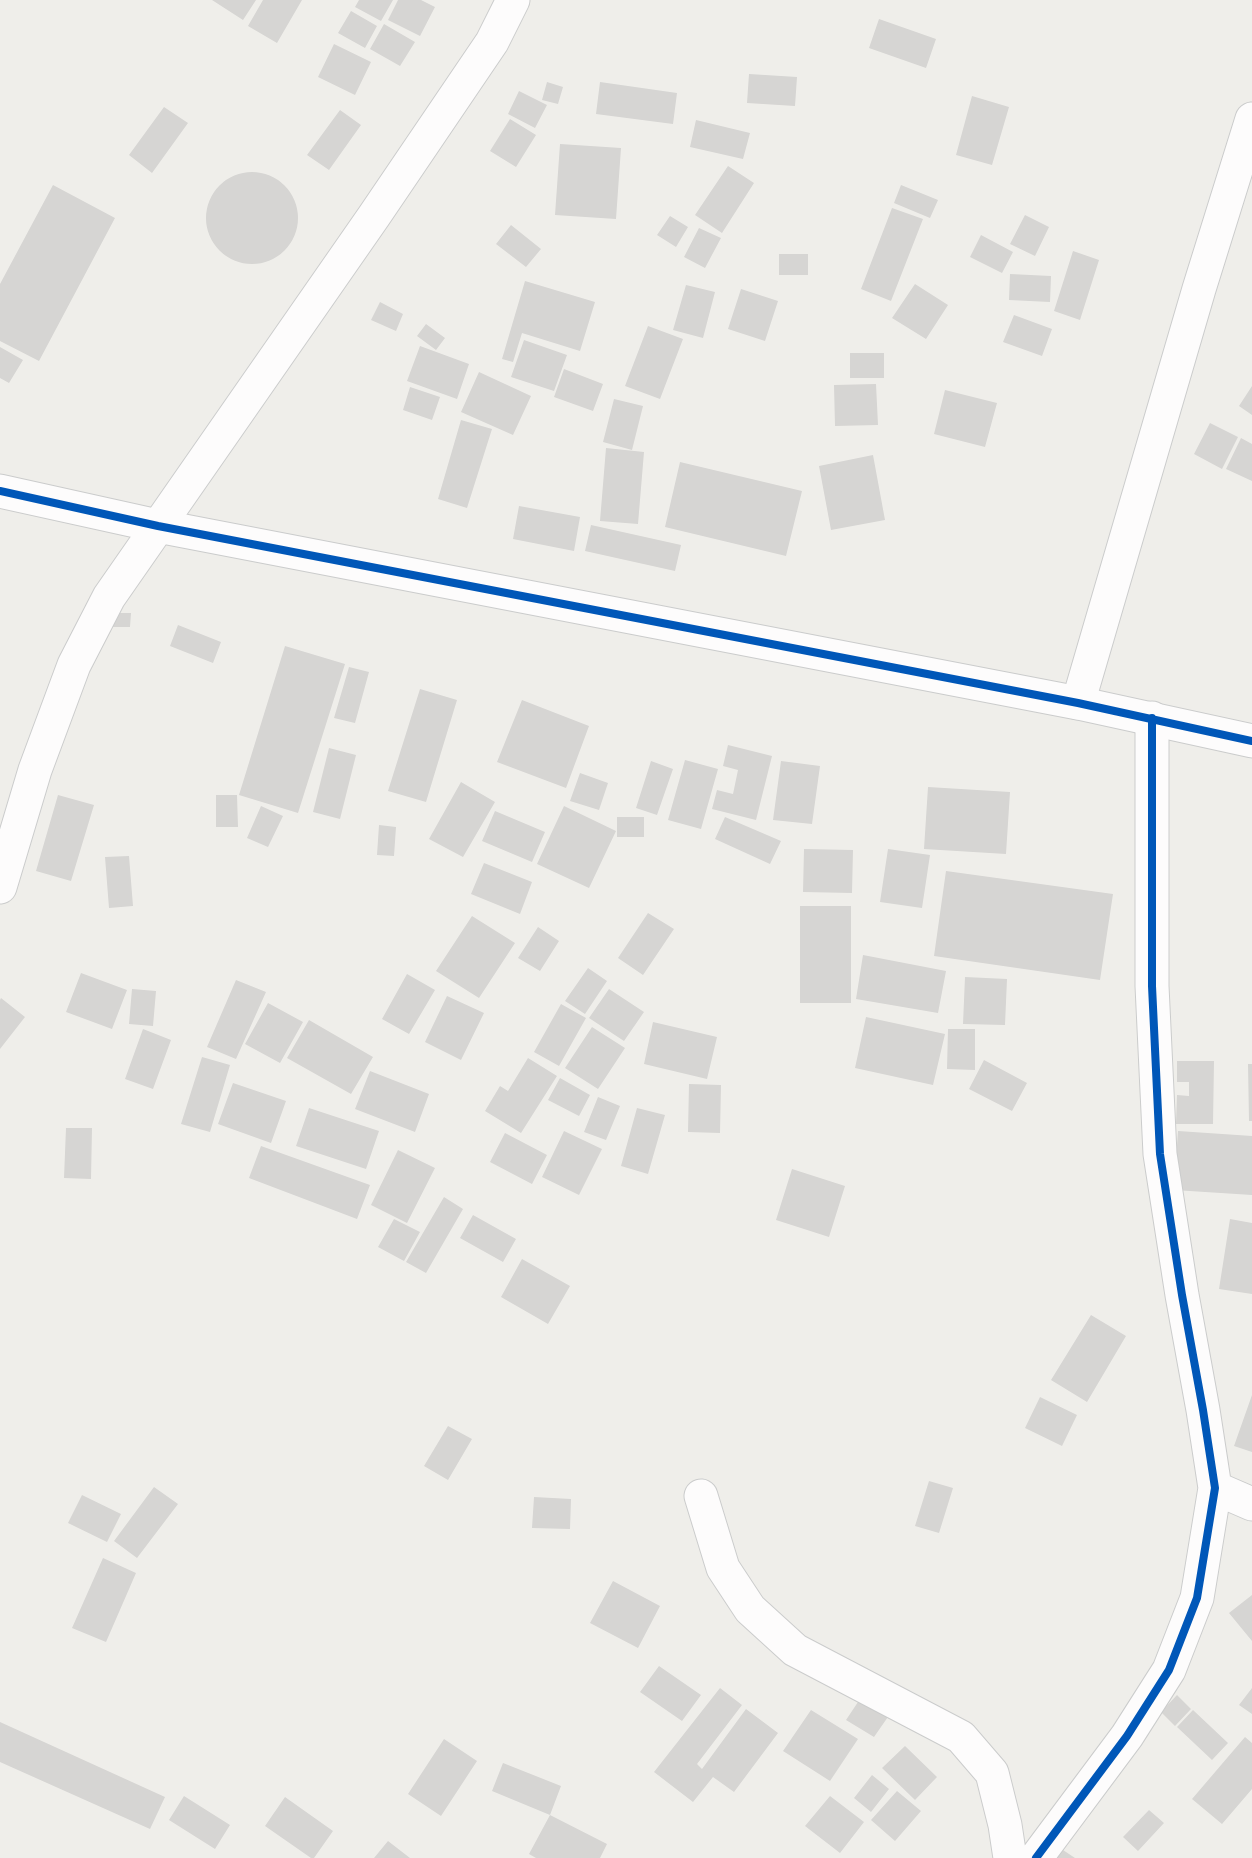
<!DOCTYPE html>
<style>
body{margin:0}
canvas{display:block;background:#efeeea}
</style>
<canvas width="1252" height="1858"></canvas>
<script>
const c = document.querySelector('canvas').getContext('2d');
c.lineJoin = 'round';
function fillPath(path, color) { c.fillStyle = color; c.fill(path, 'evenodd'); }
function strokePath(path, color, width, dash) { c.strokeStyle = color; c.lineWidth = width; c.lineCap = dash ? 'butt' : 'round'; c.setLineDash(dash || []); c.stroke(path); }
const building = new Path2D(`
 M212 0H256L243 20Z
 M263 0H302L277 43 248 26Z
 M359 0H393L381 21 355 7Z
 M398 0H421L435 7 420 36 388 20Z
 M351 11 377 26 365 48 338 33Z
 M879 19 936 39 926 68 869 48Z
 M384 24 415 42 400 66 370 49Z
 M334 44 371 62 355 95 318 77Z
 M749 74 797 77 795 106 747 103Z
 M547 82 563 87 558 104 542 100Z
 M600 82 677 93 673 124 596 114Z
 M519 91 547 105 535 128 508 114Z
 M972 96 1009 107 992 165 956 155Z
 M164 107 188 123 152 173 129 155Z
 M340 110 361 125 329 170 307 155Z
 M510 119 536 135 516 167 490 151Z
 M696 120 750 133 743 159 690 147Z
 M560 144 621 148 616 219 555 215Z
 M728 166 754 183 722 233 695 215Z
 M206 218a46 46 0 1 1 92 0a46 46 0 1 1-92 0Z
 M53 185 115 218 39 361 0 341V284Z
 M901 185 938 200 930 218 894 203Z
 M892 208 923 219 891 301 861 289Z
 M1025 215 1049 227 1035 256 1010 244Z
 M670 216 688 227 676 247 657 235Z
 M511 225 541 249 526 267 496 244Z
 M699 228 721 238 705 268 684 257Z
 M981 235 1013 252 1002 273 970 257Z
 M1073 251 1099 260 1080 320 1054 311Z
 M779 254H808V275H779Z
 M1010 274 1051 276 1050 302 1009 300Z
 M525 281 595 302 580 351 522 333 513 362 502 359Z
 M915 284 948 305 926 339 892 318Z
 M686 285 715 292 703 338 673 330Z
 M741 289 778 301 765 341 728 329Z
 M380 302 403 314 396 331 371 320Z
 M1014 315 1052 329 1042 356 1003 342Z
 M426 324 445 338 436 350 417 336Z
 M648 326 683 339 660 399 625 386Z
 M524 340 567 355 554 391 511 377Z
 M420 346 469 364 457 399 407 381Z
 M0 347 23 360 9 383 0 378Z
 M850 353H884V378H850Z
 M564 369 603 384 593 411 554 397Z
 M479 372 531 396 513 435 461 412Z
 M876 384 878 425 835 426 834 385Z
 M1252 386V415L1239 406Z
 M410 387 440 397 432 420 403 410Z
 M945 390 997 403 985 447 934 434Z
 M614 399 643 406 632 450 603 442Z
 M461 420 492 429 467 508 438 499Z
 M1210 423 1238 437 1222 469 1194 454Z
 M1241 438 1252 444V481L1226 469Z
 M606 448 644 452 638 524 600 521Z
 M873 455 885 520 831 530 819 466Z
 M680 462 802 491 786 556 665 527Z
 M519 506 580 517 574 551 513 539Z
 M591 525 681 545 675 571 585 551Z
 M113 613H131L130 627H113Z
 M178 625 221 642 213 663 170 646Z
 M285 646 345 664 298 813 239 795Z
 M349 667 369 672 355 723 334 718Z
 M420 689 457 700 426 802 388 791Z
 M522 700 589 726 566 788 497 762Z
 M728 745 772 756 756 820 712 809 717 790 733 794 738 770 723 766Z
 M329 748 356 755 340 819 313 812Z
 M685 760 718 769 701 829 668 820Z
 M651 761 673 769 657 815 636 808Z
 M781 761 820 766 812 824 773 820Z
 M580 773 608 783 599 810 570 801Z
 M461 782 495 802 463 857 429 839Z
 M928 787 1010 792 1006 854 924 849Z
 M58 795 94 805 71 881 36 871Z
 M216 795H237L238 827H216Z
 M261 806 283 816 268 847 247 838Z
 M564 806 616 831 589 888 537 864Z
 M495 811 545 832 532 862 482 841Z
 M617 817H644V837H617Z
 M725 817 781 841 770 864 715 839Z
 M379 825 396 827 394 856 377 855Z
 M804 849 853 850 852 893 803 892Z
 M888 849 930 855 922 908 880 902Z
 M129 856 133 906 109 908 105 857Z
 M484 863 532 882 520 914 471 894Z
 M946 871 1113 894 1100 980 934 956Z
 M800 906H851V1003H800Z
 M648 913 674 929 643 975 618 958Z
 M472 916 515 943 479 998 436 971Z
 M538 927 559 941 540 971 518 958Z
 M863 955 946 971 938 1013 856 999Z
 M588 968 607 981 585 1014 565 1001Z
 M81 973 127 990 112 1029 66 1012Z
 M407 974 435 990 409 1034 382 1019Z
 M965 977 1007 979 1005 1025 963 1024Z
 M236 980 266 992 236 1059 207 1047Z
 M132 989 156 991 153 1026 129 1024Z
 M609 989 644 1012 624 1041 589 1018Z
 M447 996 484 1013 461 1060 425 1042Z
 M1 998 25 1017 0 1049V1000Z
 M268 1003 303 1022 280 1063 245 1044Z
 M561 1004 586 1018 559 1066 534 1052Z
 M866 1017 945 1034 933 1085 855 1068Z
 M309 1020 373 1057 351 1094 287 1058Z
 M653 1022 717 1037 707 1079 644 1064Z
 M592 1027 625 1048 598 1089 565 1068Z
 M143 1029 171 1040 153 1089 125 1079Z
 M948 1029H975V1070L947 1069Z
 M202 1057 230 1065 210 1132 181 1124Z
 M528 1058 557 1076 521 1133 485 1111 500 1086 508 1091Z
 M984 1060 1027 1083 1012 1111 969 1089Z
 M1177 1061H1214L1213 1124H1176L1177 1095 1189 1096V1082H1177Z
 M1248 1064H1252V1121H1249Z
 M370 1071 429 1094 415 1132 355 1109Z
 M560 1078 590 1095 579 1116 548 1100Z
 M233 1083 286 1101 271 1143 218 1124Z
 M689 1084 721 1085 720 1133 688 1132Z
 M598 1097 620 1106 606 1140 584 1132Z
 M309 1108 379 1131 366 1169 296 1146Z
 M637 1108 665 1115 648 1174 621 1166Z
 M66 1128H92L91 1179 64 1178Z
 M564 1131 602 1149 579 1195 542 1177Z
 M1178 1131 1252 1136V1195L1174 1190Z
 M505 1133 547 1155 532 1184 490 1162Z
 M261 1146 370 1185 357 1219 249 1178Z
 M398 1150 435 1168 407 1223 371 1205Z
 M792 1169 845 1186 829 1237 776 1220Z
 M444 1197 463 1209 426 1273 406 1262Z
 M473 1215 516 1239 503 1262 460 1238Z
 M394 1219 420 1232 404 1261 378 1247Z
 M1230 1219 1252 1223V1294L1219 1289Z
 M522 1259 570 1286 548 1324 501 1297Z
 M1091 1315 1126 1336 1087 1402 1051 1380Z
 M1252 1395V1452L1234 1446Z
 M1040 1397 1077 1415 1062 1446 1025 1428Z
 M448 1426 472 1439 448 1480 424 1466Z
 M929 1481 953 1488 939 1533 915 1526Z
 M154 1487 178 1504 137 1558 114 1541Z
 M82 1495 121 1514 107 1542 68 1523Z
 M534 1497 571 1499 570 1529 532 1528Z
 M103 1558 136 1573 106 1642 72 1628Z
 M613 1581 660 1606 638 1648 590 1623Z
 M1252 1595V1641L1229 1613Z
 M659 1666 701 1695 682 1721 640 1692Z
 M720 1688 742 1705 697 1764 702 1769 746 1709 778 1733 734 1792 713 1777 693 1802 654 1772Z
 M1252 1688V1714L1239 1705Z
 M1177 1695 1191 1709 1175 1726 1161 1712Z
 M862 1696 890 1714 874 1737 846 1720Z
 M811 1710 858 1739 830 1781 783 1751Z
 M1193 1710 1228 1743 1212 1760 1177 1727Z
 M0 1722 165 1797 150 1829 0 1762Z
 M1245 1737 1252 1743V1789L1222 1824 1192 1799Z
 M444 1739 477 1761 441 1816 408 1794Z
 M905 1746 937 1777 915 1800 882 1768Z
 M503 1763 561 1786 550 1815 492 1791Z
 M872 1775 889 1789 871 1812 854 1798Z
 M897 1791 921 1811 895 1841 871 1820Z
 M184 1796 230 1825 215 1849 169 1820Z
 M830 1796 864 1822 840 1853 805 1826Z
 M285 1797 333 1831 314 1858H311L265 1826Z
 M1149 1810 1164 1823 1138 1851 1123 1837Z
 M550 1815 607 1844 600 1858H536L529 1854Z
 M388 1841 410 1858H374Z
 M1054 1844 1075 1858H1045Z`);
const minor = new Path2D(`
 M1078 703 1199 289 1252 119
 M0 887 35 770 74 665 109 597 374 216 492 42 513 0
 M1215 1488 1252 1504
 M701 1496 723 1568 750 1609 795 1650 961 1737 992 1773 1005 1825 1010 1858
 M1036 1858 1127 1736 1169 1670 1197 1598 1215 1488 1203 1410 1182 1295 1160 1154 1152 986V718`);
const tertiary = new Path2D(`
 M0 491 158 526 1078 703 1252 741`);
const cycleway = new Path2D(`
 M0 491 158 526 1078 703 1252 741
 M1036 1858 1127 1736 1169 1670 1197 1598 1215 1488 1203 1410 1182 1295 1160 1154 1152 986V718`);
fillPath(building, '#d6d5d3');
strokePath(minor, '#cbcccc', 35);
strokePath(tertiary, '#cbcccc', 35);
strokePath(minor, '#fdfcfc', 33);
strokePath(tertiary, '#fdfcfc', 33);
strokePath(cycleway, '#0057b8', 8);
</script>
